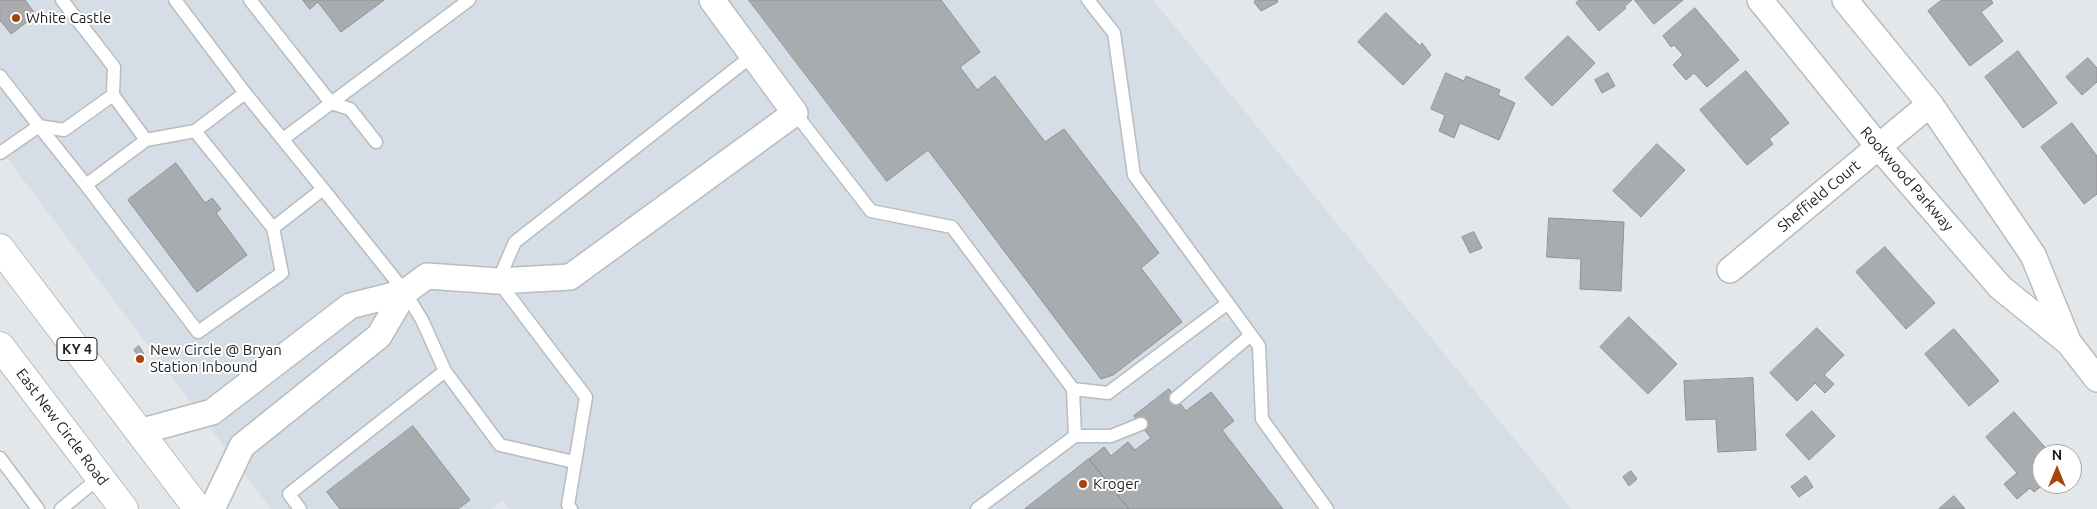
<!DOCTYPE html>
<style>
body{margin:0}
#map{position:relative;width:2097px;height:509px;overflow:hidden;background:#e4e7ea;font-family:Ubuntu,sans-serif}
canvas{display:block}
.north{position:absolute;left:2032px;top:444px;width:50px;height:50px;box-sizing:border-box;background:#fff;border:1px solid #a5a5a6;border-radius:50%;rotate:0deg;font-size:14px;font-weight:700;line-height:20px;text-align:center;color:#1e1f20}
.north::after{content:'';display:block;margin:auto;width:18px;height:22px;background:#a7430c;clip-path:polygon(50% 0,100% 100%,50% 72%,0 100%)}
</style>
<div id="map">
<canvas width="2097" height="509"></canvas>
<div class="north">N</div>
</div>
<script>
const c = document.querySelector('canvas').getContext('2d');
c.lineJoin = 'round';
function fillPath(path, color) { c.fillStyle = color; c.fill(path, 'evenodd'); }
function strokePath(path, color, width, dash) { c.strokeStyle = color; c.lineWidth = width; c.lineCap = dash ? 'butt' : 'round'; c.setLineDash(dash || []); c.stroke(path); }
function label(font, color, halo, rows, align = 'center') {
  c.font = font + ' Ubuntu,sans-serif'; c.lineWidth = 4; c.setLineDash([]); c.textBaseline = 'middle'; c.strokeStyle = halo; c.fillStyle = color; for (const [text, x, y, turn = 0] of rows) {
    c.save(); c.translate(x, y); c.rotate((+turn || 0) * Math.PI / 180); c.textAlign = isNaN(turn) ? turn : align; if (halo) c.strokeText(text, 0, 0); c.fillText(text, 0, 0); c.restore();
  }
}
const built = new Path2D(`
 M0 0H1153L1572 509H509L502 500 491 509H271L0 149Z`);
const building = new Path2D(`
 M0 0H25L36 15 11 34 1 21 0 22Z
 M303 0H384L341 32 318 2 310 9Z
 M749 0H941L980 52 960 67 977 90 995 76 1045 142 1064 129 1159 253 1141 268 1182 322 1113 375 1101 379 928 150 887 181Z
 M1257 0H1277L1278 2 1261 11 1254 2Z
 M1579 0H1632L1624 7 1626 8 1599 31 1576 3Z
 M1635 0H1683L1654 24Z
 M1942 0H1991L1993 3 1981 12 2003 41 1970 66 1928 11Z
 M1695 8 1739 60 1707 87 1694 73 1686 80 1673 65 1683 55 1674 45 1671 47 1663 36Z
 M1386 13 1420 46 1422 43 1431 55 1403 85 1358 42Z
 M1568 36 1595 63 1552 106 1525 78Z
 M2018 51 2057 103 2023 128 1985 77Z
 M2088 58 2097 68V82L2082 95 2066 77Z
 M1746 71 1789 123 1769 139 1773 144 1747 165 1700 110Z
 M1446 73 1464 81 1466 76 1500 90 1498 95 1515 103 1499 140 1460 123 1454 138 1439 131 1445 115 1431 109Z
 M1608 73 1615 86 1602 93 1595 80Z
 M2072 123 2097 156V194L2084 204 2041 147Z
 M1657 144 1685 170 1641 217 1613 191Z
 M176 163 205 203 212 198 221 209 216 213 247 255 197 292 128 200Z
 M1549 218 1624 222 1621 291 1580 289 1581 259 1547 257Z
 M1474 232 1482 248 1470 253 1462 237Z
 M1885 247 1935 303 1906 329 1856 272Z
 M1629 317 1677 364 1648 394 1600 347Z
 M1817 328 1844 355 1824 375 1834 384 1825 393 1815 383 1797 401 1770 373Z
 M1954 329 1999 381 1969 406 1925 354Z
 M139 346 144 354 139 357 134 350Z
 M1753 378 1756 450 1718 452 1716 419 1686 420 1684 381Z
 M1169 389 1186 411 1211 392 1234 421 1222 430 1283 509H1129L1089 459 1104 447 1111 456 1128 442 1135 450 1151 438 1134 416Z
 M1812 411 1835 436 1809 460 1786 435Z
 M2014 412 2051 454H2042V484H2044L2034 492 2030 488 2017 499 2004 484 2017 473 1986 437Z
 M413 426 470 500 458 509H340L327 492Z
 M1089 459 1129 509H1025Z
 M1631 471 1637 479 1629 486 1623 477Z
 M1806 476 1813 487 1799 497 1791 487Z
 M1954 496 1965 509H1939Z`);
const service = new Path2D(`
 M175 0 245 93
 M250 0 331 103 350 109 376 142
 M1088 0 1114 33 1134 175 1259 346 1262 419 1327 509
 M0 76 39 126 64 130 113 95 114 67 62 0
 M795 113 871 211 952 227 1073 389 1075 436 977 509
 M195 131 273 228
 M283 139 469 0
 M146 140 195 131 245 93 323 189
 M0 153 39 126 86 185 146 140 113 95
 M86 185 198 332 282 273 273 228 323 189 405 292 422 320 445 371 500 445 574 462
 M1073 389 1108 393 1228 303
 M1176 398 1251 335
 M1075 436H1111L1141 424
 M0 458 38 509
 M61 509 100 477
 M300 509 289 494 445 371
 M571 509 568 505 586 397 498 281 515 242 753 55`);
const minor = new Path2D(`
 M1760 0 1878 146 2000 287 2069 343 2097 379
 M1845 0 1930 104 2033 255 2068 341
 M1730 270 1930 104
 M405 292 427 276 498 281 570 277 795 113 712 0
 M139 432 212 412 350 306 405 292 379 336 242 446 212 509`);
const trunk = new Path2D(`
 M0 248 198 509
 M0 346 124 509`);
const markers = [
 [16,18,5,"#a7430c"],
 [140,359,5,"#a7430c"],
 [1083,484,5,"#a7430c"]
];
const shields = [
 [77,349,40]
];
const shieldNames = [
 ["KY 4",77,349]
];
const poiNames = [
 ["White Castle",26,18],
 ["New Circle @ Bryan",150,350],
 ["Station Inbound",150,367],
 ["Kroger",1093,484]
];
const streetNames = [
 ["Rookwood Parkway",1907,179,49],
 ["Sheffield Court",1819,196,-40],
 ["East New Circle Road",62,427,53]
];
fillPath(built, '#d5dde7');
fillPath(building, '#a9acaf');
strokePath(building, '#8f9194', 1);
strokePath(service, '#b9bcbf', 15);
strokePath(minor, '#b9bcbf', 28);
strokePath(trunk, '#b9bcbf', 30);
strokePath(service, '#fff', 12);
strokePath(minor, '#fff', 25);
strokePath(trunk, '#fff', 28);
for (const [x, y, r, color] of markers) { const dot = new Path2D(); dot.arc(x, y, r, 0, 2 * Math.PI); c.fillStyle = color; c.fill(dot); strokePath(dot, '#fff', 2); }
for (const [x, y, w] of shields) { const box = new Path2D(); box.roundRect(x - w / 2, y - 11.5, w, 23, 4); c.fillStyle = '#fff'; c.fill(box); strokePath(box, '#1e1f20', 1); }
label('bold 14px', '#1e1f20', null, shieldNames);
label('15px', '#1e1f20', '#fff', poiNames, 'left');
label('15px', '#1e1f20', '#fff', streetNames);
</script>
